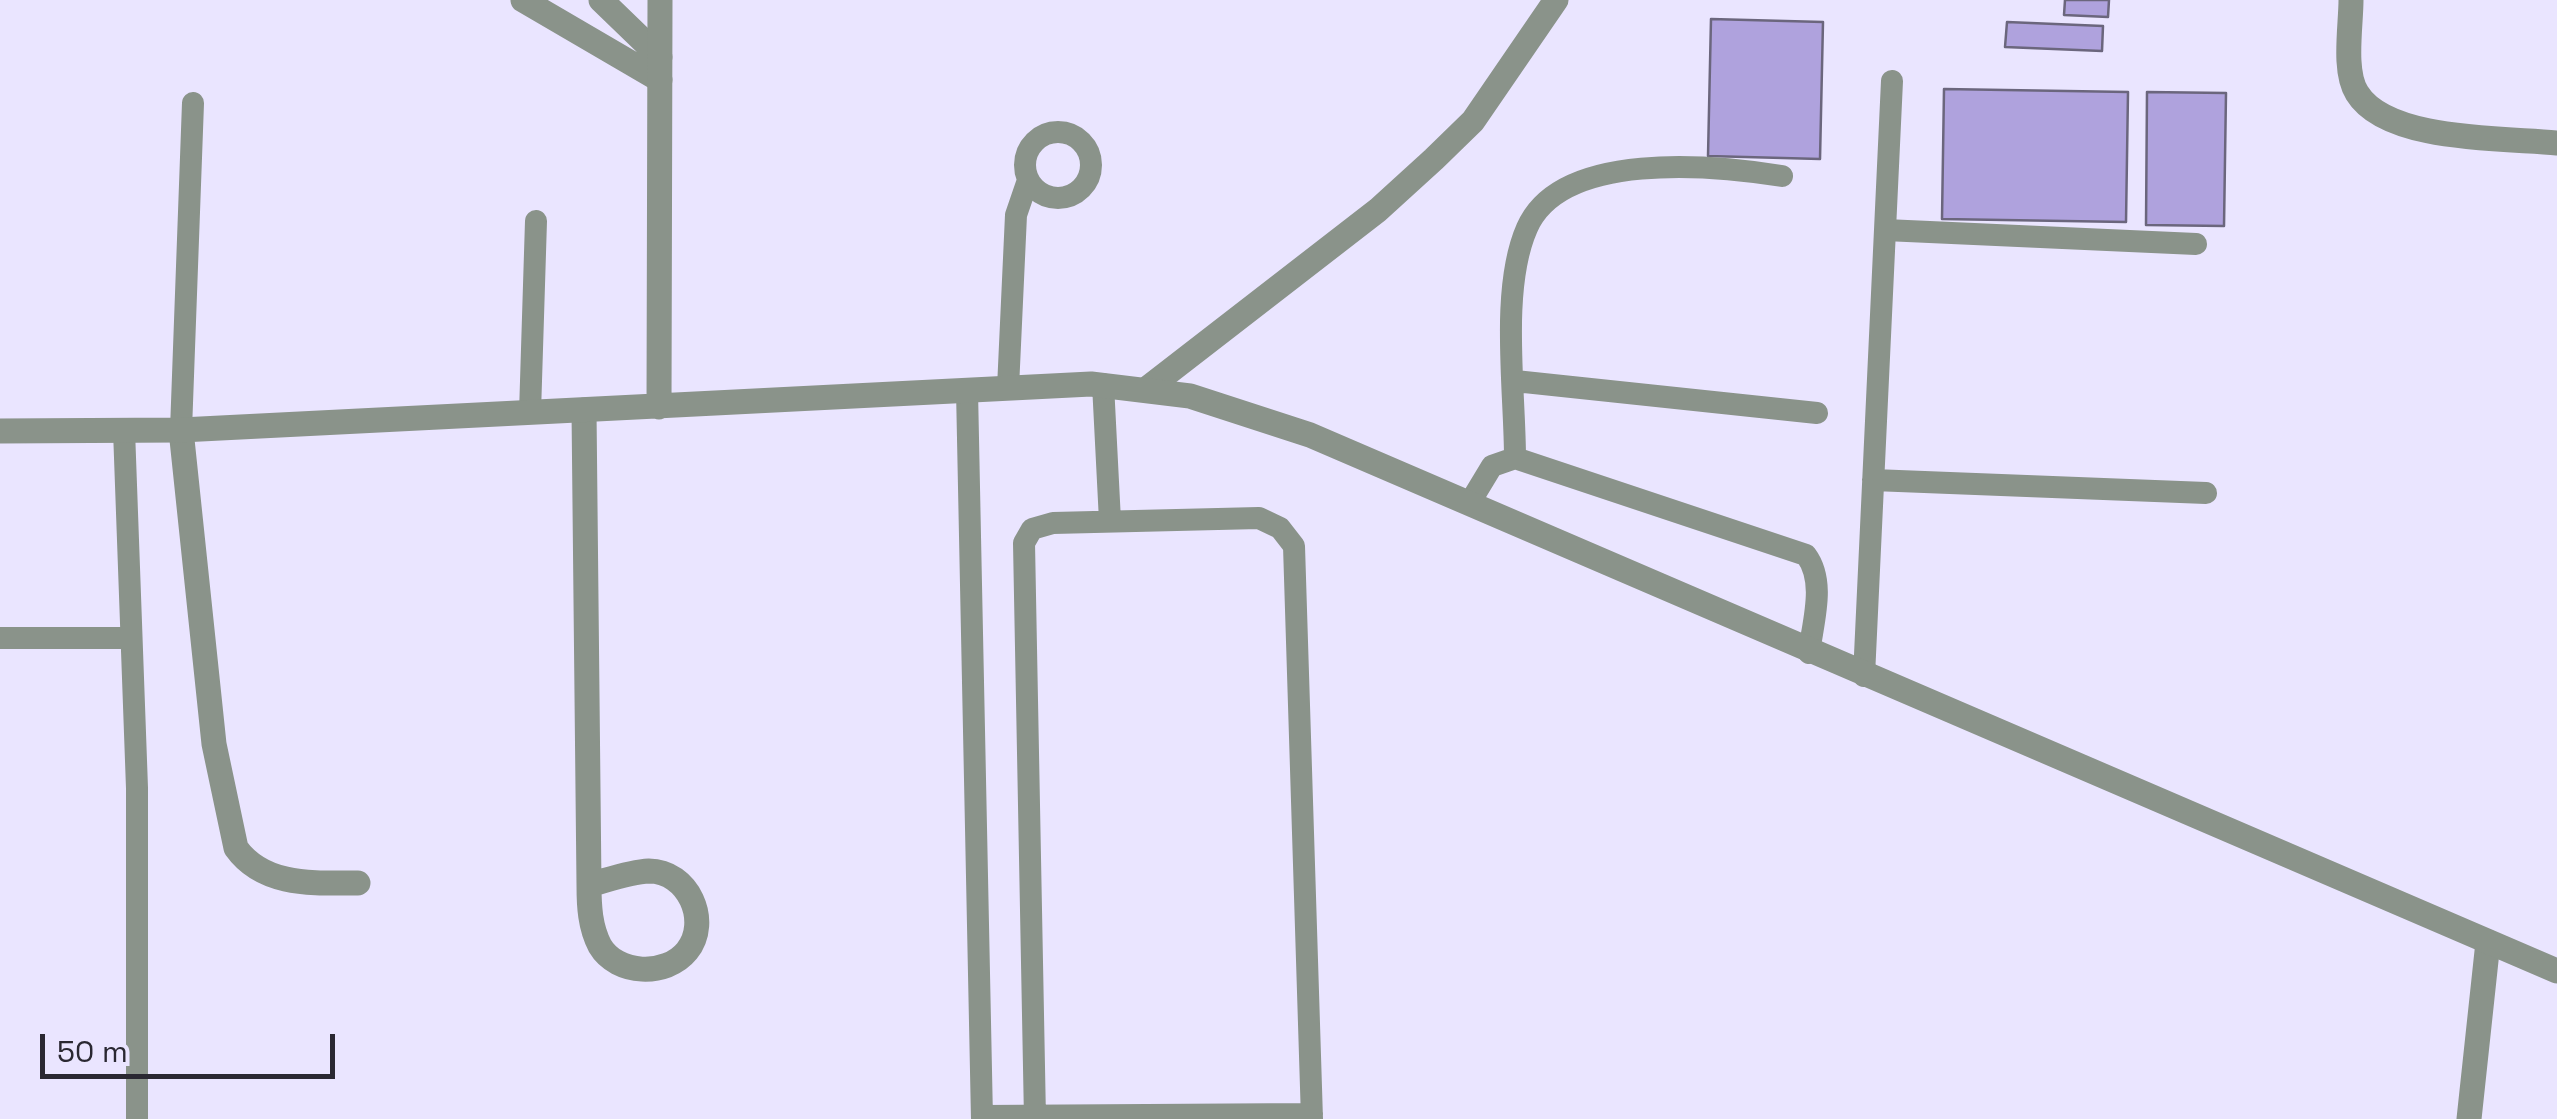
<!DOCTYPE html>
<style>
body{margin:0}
#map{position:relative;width:2557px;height:1119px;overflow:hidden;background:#eae5ff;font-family:"Space Grotesk",sans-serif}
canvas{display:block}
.scale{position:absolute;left:40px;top:1034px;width:295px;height:45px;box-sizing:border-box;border:5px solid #2a2832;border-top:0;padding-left:12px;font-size:30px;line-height:35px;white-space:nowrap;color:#2a2832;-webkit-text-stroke:8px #eae5ff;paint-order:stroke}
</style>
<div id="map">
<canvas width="2557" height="1119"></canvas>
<div class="scale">50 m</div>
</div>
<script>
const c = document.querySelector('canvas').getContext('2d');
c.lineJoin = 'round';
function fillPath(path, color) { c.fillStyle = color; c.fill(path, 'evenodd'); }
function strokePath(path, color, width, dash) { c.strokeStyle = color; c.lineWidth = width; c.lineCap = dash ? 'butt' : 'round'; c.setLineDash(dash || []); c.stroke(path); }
const building = new Path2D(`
 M2065 0H2109L2108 17 2064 15Z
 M1711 19 1823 22 1820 159 1708 156Z
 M2007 22 2103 26 2102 51 2005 47Z
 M1944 89 2128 92 2126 222 1942 219Z
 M2147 92 2226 93 2224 226 2146 225Z`);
const service = new Path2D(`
 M1025 165a33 33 0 1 1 66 0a33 33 0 1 1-66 0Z
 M1885 230 2196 244
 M1515 381 1817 413
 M1103 384 1110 521
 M1008 388 1016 215 1028 180
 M967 390 982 1119
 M530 413 536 221
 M124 430 137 788V1119
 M181 430 193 103
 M1515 458C1515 391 1500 289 1527 228 1561 150 1713 165 1782 176
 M1873 480 2206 493
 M1469 504 1492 466 1515 458 1806 555C1826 582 1813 621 1809 653
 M0 638H131
 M1864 676 1892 81
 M982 1116 1312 1114
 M1035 1119 1024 543 1032 529 1053 523 1259 518 1280 528 1294 546 1312 1119`);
const minor = new Path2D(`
 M523 0 660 80
 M601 0 660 57
 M2351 0C2351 26 2343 71 2357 93 2387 142 2505 138 2557 143
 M1148 388 1378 210 1434 159 1473 121 1556 0
 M584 410 589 885C589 906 590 927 600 946 617 975 666 977 687 951 711 921 688 871 649 871 629 872 608 880 589 885
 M181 430 214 744 236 848C264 887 314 883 358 883
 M2469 1119 2488 942`);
const tertiary = new Path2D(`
 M659 407 660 0
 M0 431 181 430 1091 384 1190 396 1310 435 2557 971`);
fillPath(building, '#afa2dd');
strokePath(building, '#6b667d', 2.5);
strokePath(service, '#8a938a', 22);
strokePath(minor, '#8a938a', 25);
strokePath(tertiary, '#8a938a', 25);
</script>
